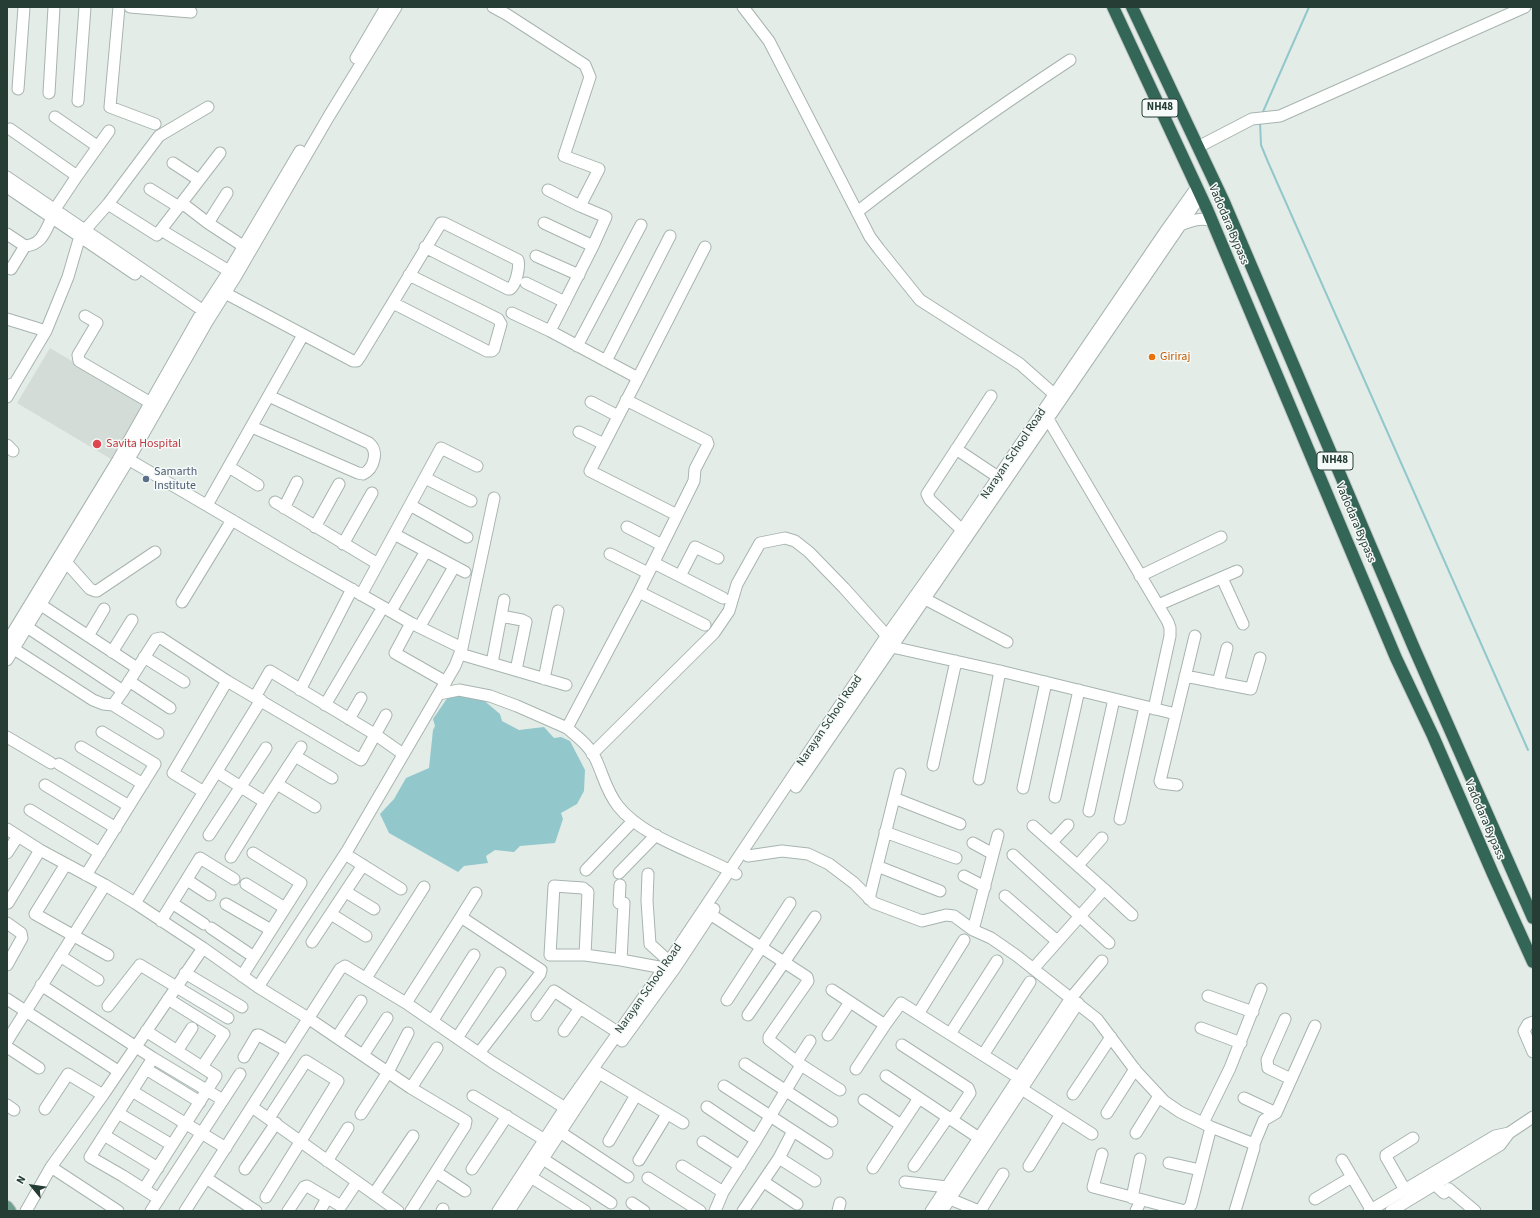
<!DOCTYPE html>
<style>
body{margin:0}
#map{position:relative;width:1540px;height:1218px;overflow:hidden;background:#e4ece8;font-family:"Source Sans 3",sans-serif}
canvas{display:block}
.frame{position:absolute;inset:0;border:8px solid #253d35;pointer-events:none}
.north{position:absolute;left:12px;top:1166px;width:40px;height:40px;-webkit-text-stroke:3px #f5f9f7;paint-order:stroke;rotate:299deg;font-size:11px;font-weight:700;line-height:16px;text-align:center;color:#253d35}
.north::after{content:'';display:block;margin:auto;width:14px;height:18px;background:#253d35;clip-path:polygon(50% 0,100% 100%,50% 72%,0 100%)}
</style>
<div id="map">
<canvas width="1540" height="1218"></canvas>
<div class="frame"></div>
<div class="north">N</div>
</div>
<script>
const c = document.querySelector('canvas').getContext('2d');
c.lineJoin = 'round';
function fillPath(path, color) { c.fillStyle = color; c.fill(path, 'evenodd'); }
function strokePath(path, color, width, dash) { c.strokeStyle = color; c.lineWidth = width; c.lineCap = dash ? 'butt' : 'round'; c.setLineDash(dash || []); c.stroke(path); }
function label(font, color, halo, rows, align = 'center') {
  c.font = font + ' "Source Sans 3",sans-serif'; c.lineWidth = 3; c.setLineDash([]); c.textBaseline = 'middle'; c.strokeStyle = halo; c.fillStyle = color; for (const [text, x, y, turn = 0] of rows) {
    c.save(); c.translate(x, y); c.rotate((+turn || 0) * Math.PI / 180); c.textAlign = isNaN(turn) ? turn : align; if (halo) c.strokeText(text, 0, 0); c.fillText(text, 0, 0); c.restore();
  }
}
const built = new Path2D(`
 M50 348 144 404 111 459 17 403Z`);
const water = new Path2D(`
 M450 694 481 698 500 714 502 721 519 730 544 727 554 738 561 737 570 741 585 770 584 791 577 804 561 813 563 819 555 843 520 846 514 852 495 850 486 856 488 863 464 866 458 872 389 833 380 814 394 799 406 778 429 768 433 730 435 726 433 719Z`);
const stream = new Path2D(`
 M1262 114 1309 7
 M1260 122 1261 145 1268 162 1528 750`);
const minor = new Path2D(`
 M119 7 110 107 155 124
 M130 7 191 12
 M493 7 506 14 585 65 590 77 564 156 599 169 580 206 606 217 593 246 550 331 638 378 705 247
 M743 7 769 41 870 237 879 249 920 300 1020 364 1055 395
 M356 58 386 7
 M18 89 24 7
 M49 93 54 7
 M78 101 85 7
 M55 117 97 146
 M10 129 77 176 109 131
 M1198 147 1252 119 1280 116 1525 7
 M173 163 199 180
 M7 177 208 314
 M7 187 135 274
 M150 189 179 207
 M548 190 580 206
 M182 203 208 223 227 193
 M108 204 157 235 220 153
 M55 209 77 176
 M857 212C926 158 997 108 1070 60
 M208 223 243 246
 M544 223 593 246
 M1180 225C1191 221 1201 217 1212 221
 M85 230 108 204 159 136 208 107
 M161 230 234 274
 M7 234 25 246C42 245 45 231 52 218
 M536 256 579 275
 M11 269 25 246
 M526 283 565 302
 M225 293 353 361H357L361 355 441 223H444L518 260C520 267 516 285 510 289H508L425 247
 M393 303 487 351H492L494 349 501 324 498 319 409 275
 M512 313 550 331
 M85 316 97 323 78 355 79 361 151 403
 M7 319 46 331
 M577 346 641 225
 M606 361 670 236
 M638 378 590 471 677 515
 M7 386 15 383 18 378 46 331 68 277 80 236
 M7 397 15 383
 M626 400 707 441 708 444 695 469 694 481 639 592 567 728C579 738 591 747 597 762 604 778 607 792 618 806 644 839 700 853 736 874
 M591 402 618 416
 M1048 419 1168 622 1170 628V636L1154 709
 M252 427 358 473 363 474C374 469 379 451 369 443L269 396
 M579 432 604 444
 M7 445 13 451
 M956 449 998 477
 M121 455 293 556 383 607 411 623 462 648 455 666 347 851 258 987
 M229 467 258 485
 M425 478 471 501
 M275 502 378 564
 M207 505 303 335
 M410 505 467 537
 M284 508 297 482
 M315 527 339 484
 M627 527 662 545
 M962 530 930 500 927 494 991 396
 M394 534 465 572
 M343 544 372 493
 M610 554 648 573
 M66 562 90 589 95 591H97L155 552
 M654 563 723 598
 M680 576 695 547 718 558
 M1140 576 1221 537
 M1222 578 1243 624
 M639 592 705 625
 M361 595 441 448 477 466
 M925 599 1007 642
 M182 602 232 520
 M41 605 137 668
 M1158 605 1237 571
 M391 611 426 551
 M501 616 522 620 526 622 516 670
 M411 623 395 653 446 682
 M420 626 454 567
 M27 627 123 691 156 639 161 638 227 681
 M88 636 104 609
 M7 642 118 460 199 317 229 271 300 151
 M887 644 892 647 1000 671 1176 714
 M462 648 494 498
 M14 649 93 700 103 704 113 705
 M112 652 132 620
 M460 654 566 685
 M144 657 184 682
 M7 660 129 459 207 322 236 276 329 116 396 7
 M492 663 504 600
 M1185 676 1251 689 1260 658
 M544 679 558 611
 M129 681 170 708
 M1218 683 1227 648
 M300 690 352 589
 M123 691 113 705 158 733
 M439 694 459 690 490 696 517 706 567 728
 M255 697 270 671 376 735 403 754
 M325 705 383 607
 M349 719 361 698
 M7 737 51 763
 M81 747 143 784
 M592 754 714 633 729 611 737 584 760 543 785 538 795 541 809 552 844 588 887 636
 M295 756 332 778
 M59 764 129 806
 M933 765 956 661
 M217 772 265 802 231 857
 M979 779 1000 671
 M277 784 315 807
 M45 785 116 828
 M1177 785 1161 783 1160 781 1195 636
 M796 787 1201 195
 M1023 788 1046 682
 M204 792 173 773 227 681 361 760 386 715
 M1055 797 1079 690
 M894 798 960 824
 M265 802 301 747
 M30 810 100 853
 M1089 811 1114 699
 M1120 819 1145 707
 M7 829 40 850 105 885 135 903 203 948 258 987 308 1018 411 1088 466 1121 465 1126 411 1211
 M885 832 956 858
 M209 835 266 748
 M1052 842 1068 825
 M973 843 993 854
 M7 853 18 836
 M345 854 401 889
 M1013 855 1109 943
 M748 856 782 851 808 854 829 864 854 883 874 903 922 921 946 915 954 916 973 930 991 938 1017 956 1097 1019 1136 1071 1164 1101 1180 1112 1211 1127 1254 1144V1148L1235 1211
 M66 864 35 914 108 955
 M1078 865 1102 838
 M877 866 940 891
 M586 870 633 821
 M619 873 656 835
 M648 874 647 901 650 944 673 965
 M86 875 155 764 102 732
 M964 876 985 887
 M187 880 210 895
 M246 884 285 908
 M620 885 619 903H624L621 960 664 968
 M1104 889 1132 915
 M346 892 374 909
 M1005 896 1057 941
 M869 899 900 774
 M8 903 40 850
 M135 903 261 700
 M172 903 204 924
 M226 904 271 930
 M331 914 366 936
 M710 914 807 977 808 981 769 1037V1040L801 1065 756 1140 723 1192 715 1211
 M461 917 476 893
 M161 921 200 858 234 879
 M7 923 21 933 22 938 7 965
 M211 928 254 957
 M973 930 998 835
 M312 942 363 865
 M585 955H550L554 886 583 888 588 892 585 955 621 960
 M60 956 98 980
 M1033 969 1104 889 1033 826
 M185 973 242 1007
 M242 976 301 883 253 853
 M366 978 424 887
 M41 985 153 1058 90 1157 123 1176 159 1199
 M832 990 885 1025 901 1003 1024 1081
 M1208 996 1253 1012
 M7 999 118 1071
 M168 999 224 1034 202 1067
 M727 1000 790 903
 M406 1003 461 917 541 970 540 974 479 1053
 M108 1006 140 965 228 1018
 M580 1008 619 1033
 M918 1014 964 940
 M537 1015 554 991 580 1008 564 1031
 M748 1015 815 917
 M1285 1019 1267 1060 1268 1068 1291 1079
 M433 1020 474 955
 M1533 1022 1528 1024 1524 1031 1533 1052
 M1201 1028 1241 1043
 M950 1034 997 961
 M828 1035 850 1002
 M337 1037 361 1001
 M457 1038 500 973
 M7 1041 105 885
 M622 1041 675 968 714 909
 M902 1045 968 1088 970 1093 952 1120
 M7 1047 39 1068
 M177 1051 192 1028
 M363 1055 387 1018
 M983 1055 1030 982
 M244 1057 257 1035H259L287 1051
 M153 1058 223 1100
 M797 1061 810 1041
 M745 1064 832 1121
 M801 1065 840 1090
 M146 1069 200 1102
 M856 1069 885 1025
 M599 1073 683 1123
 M886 1076 985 1142
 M724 1086 827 1153
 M1017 1086 1092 1134
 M411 1088 437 1048
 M132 1091 226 1148
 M1073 1094 1111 1037
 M473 1096 545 1140
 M1244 1098 1276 1113
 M864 1100 901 1125
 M7 1105 14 1110
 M252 1107 398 1211
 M707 1107 756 1140
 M45 1109 68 1074 103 1095
 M118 1113 172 1145
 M1107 1113 1135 1069
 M361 1114 388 1072 408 1033
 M1203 1123 1230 1068 1261 989
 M560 1132 628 1177
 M1136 1133 1159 1096
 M104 1135 158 1168
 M609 1141 636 1095
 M703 1142 740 1166
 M1254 1144 1264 1120 1276 1113 1315 1026
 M1102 1154 1093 1187 1185 1211 1189 1208 1191 1205 1211 1127
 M779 1158 815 1181
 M543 1159 611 1203
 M639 1160 667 1114
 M327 1161 348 1128
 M1169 1163 1200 1170
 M682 1166 723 1192
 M914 1166 948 1117
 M1029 1166 1061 1114
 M51 1167 118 1211
 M873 1168 919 1098
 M245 1169 276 1123
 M472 1169 507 1116
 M436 1172 465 1191
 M526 1174 585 1211
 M1352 1177 1372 1211
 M206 1178 256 1211
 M648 1178 700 1211
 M1430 1180 1444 1193 1449 1189 1475 1211
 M764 1182 797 1204
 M905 1182 947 1187
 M144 1189 216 1076 146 1031
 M1405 1190 1386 1157V1155L1413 1138
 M374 1194 413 1136
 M266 1197 338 1081 306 1061 269 1118
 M1132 1198 1140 1159
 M950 1199 979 1211
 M1315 1199 1352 1177 1342 1160
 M632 1203 644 1211
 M26 1211 51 1167 103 1095 203 948
 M151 1211 240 1074
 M185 1211 340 969 345 966 406 1003 492 1062 570 1111
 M288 1211 304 1187 307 1186 341 1206 357 1182
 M320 1211 327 1198
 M442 1211 443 1209
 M498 1211 565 1108 669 961 883 641 962 530 1165 232 1197 187
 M509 1211 597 1076
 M743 1211 779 1158 793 1131
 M838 1211 840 1203
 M931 1211 1071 998 1102 961
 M942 1211 1078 1003
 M980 1211 1003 1174
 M1136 1211 1141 1200
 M1369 1211 1495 1136 1509 1133
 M1391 1211 1500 1145 1509 1133 1533 1117`);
const major = new Path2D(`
 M7 1207 10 1211`);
const highway = new Path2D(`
 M1113 7 1207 209 1396 658 1433 736 1493 874 1533 962
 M1132 7 1224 202 1414 648 1533 918`);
const markers = [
 [1152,357,4,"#e8710a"],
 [97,444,5,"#e0444e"],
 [146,479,4,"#5c6f8a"]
];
const shields = [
 [1160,108,36],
 [1335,461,36]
];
const shieldNames = [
 ["NH48",1160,108],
 ["NH48",1335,461]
];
const streetNames = [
 ["Vadodara Bypass",1228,225,67],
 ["Narayan School Road",1014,454,-56],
 ["Vadodara Bypass",1355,523,67],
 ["Narayan School Road",830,721,-56],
 ["Vadodara Bypass",1484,820,67],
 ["Narayan School Road",649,989,-55]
];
const foodNames = [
 ["Giriraj",1160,357]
];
const healthNames = [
 ["Savita Hospital",106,444]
];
const serviceNames = [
 ["Samarth",154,472],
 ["Institute",154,486]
];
fillPath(built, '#d3dcd7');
fillPath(water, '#92c7cc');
strokePath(stream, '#92c7cc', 2);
strokePath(minor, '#a7b4af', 13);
strokePath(major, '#c2c9c6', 14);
strokePath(highway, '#c2c9c6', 14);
strokePath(minor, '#fff', 11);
strokePath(major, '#6d9e8e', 12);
strokePath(highway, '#346658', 12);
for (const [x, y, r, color] of markers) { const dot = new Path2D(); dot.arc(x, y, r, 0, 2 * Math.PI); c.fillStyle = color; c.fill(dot); strokePath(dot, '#f5f9f7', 1.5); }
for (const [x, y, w] of shields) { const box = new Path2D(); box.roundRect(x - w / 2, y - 9, w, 18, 3); c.fillStyle = '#f5f9f7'; c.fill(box); strokePath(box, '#253d35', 1); }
label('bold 11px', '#253d35', null, shieldNames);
label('12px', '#253d35', '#f5f9f7', streetNames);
label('12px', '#c56008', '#f5f9f7', foodNames, 'left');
label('12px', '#be3a42', '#f5f9f7', healthNames, 'left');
label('12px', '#4e5e75', '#f5f9f7', serviceNames, 'left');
</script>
